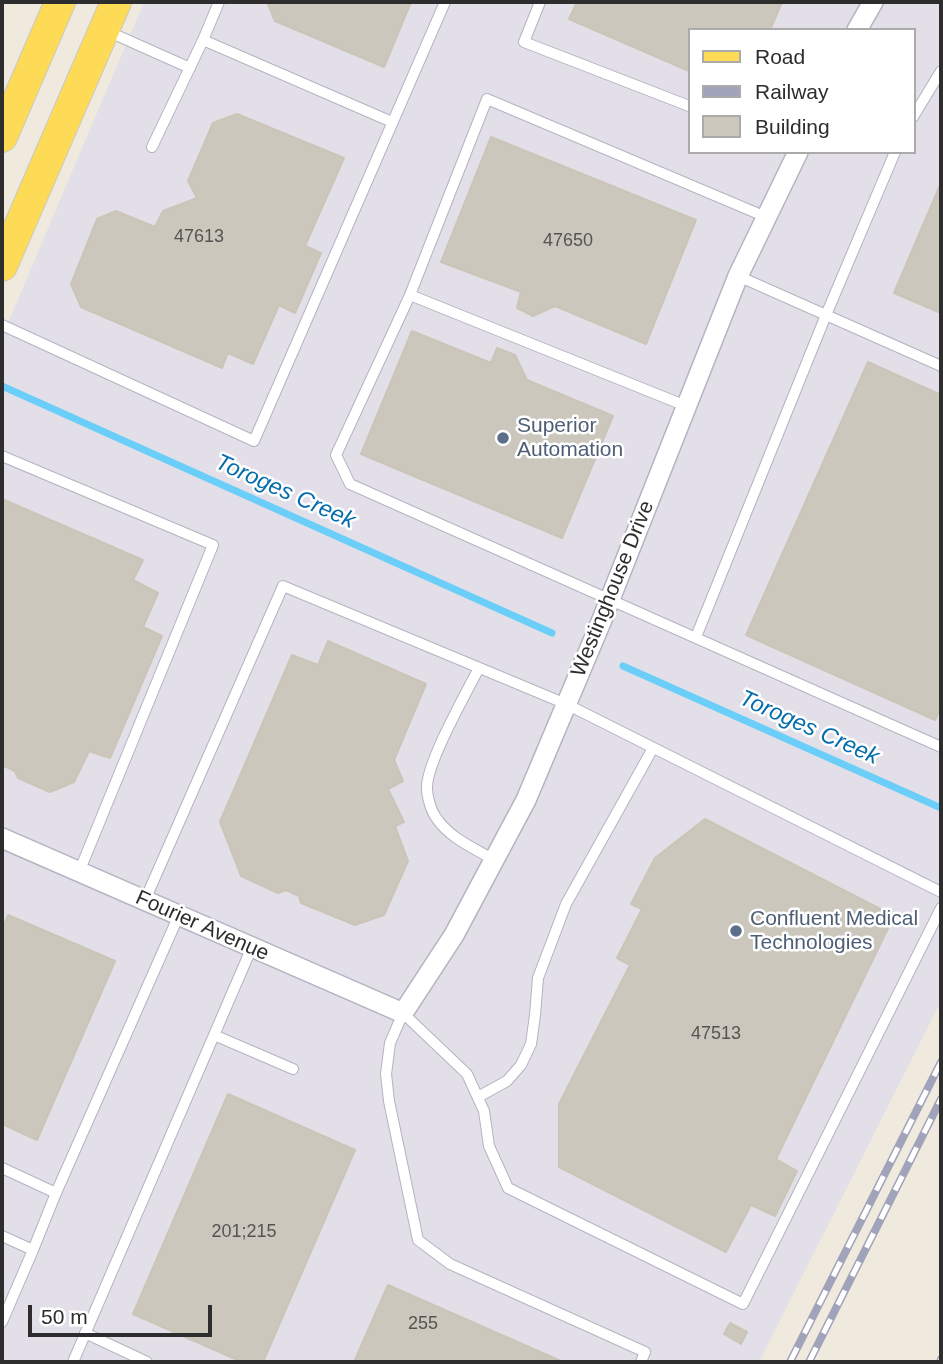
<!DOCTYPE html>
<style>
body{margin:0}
#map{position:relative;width:943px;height:1364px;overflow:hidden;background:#efe9de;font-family:Arial,sans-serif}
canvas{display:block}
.frame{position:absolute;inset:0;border:4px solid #2d2d2d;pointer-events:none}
.legend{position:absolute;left:688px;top:28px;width:228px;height:126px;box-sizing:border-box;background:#fff;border:2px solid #ababab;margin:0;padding:9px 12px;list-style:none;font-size:21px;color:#2d2d2d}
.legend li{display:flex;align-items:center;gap:14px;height:35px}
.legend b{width:35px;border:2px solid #ababab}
.scale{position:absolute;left:28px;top:1305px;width:184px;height:32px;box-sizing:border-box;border:4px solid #2d2d2d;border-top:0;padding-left:9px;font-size:21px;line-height:24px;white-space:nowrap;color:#2d2d2d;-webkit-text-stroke:5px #fff;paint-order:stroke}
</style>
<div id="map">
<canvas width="943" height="1364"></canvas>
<div class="frame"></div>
<ul class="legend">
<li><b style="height:9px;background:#fddb56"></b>Road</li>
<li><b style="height:9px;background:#a0a3b9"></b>Railway</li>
<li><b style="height:19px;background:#cbc7bd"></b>Building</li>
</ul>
<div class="scale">50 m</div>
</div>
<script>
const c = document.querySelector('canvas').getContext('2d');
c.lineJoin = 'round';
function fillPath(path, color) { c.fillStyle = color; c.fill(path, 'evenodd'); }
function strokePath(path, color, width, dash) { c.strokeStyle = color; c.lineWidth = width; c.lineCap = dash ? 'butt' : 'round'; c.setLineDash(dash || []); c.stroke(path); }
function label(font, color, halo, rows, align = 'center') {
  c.font = font + ' Arial,sans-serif'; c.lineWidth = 5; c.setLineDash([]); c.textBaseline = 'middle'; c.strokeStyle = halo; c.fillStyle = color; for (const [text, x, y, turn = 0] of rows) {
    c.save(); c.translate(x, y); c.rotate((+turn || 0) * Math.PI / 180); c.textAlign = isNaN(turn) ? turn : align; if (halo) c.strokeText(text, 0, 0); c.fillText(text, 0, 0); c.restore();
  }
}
const industrial = new Path2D(`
 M144 2H941V1001L759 1362H2V337ZM689 30H913V152H689Z`);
const stream = new Path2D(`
 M2 386 552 633
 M623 666 941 808`);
const building = new Path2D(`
 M267 2H411L384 67 275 21Z
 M577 2H782L770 30H689V71L569 19Z
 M237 114 344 158 305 246 321 253 295 313 279 305 253 364 228 353 222 368 81 307 71 284 97 219 116 211 155 227 163 211 197 198 188 181 213 123Z
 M491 137 696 220 646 344 555 306 533 316 517 308 521 292 441 262Z
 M941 183V313L894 293Z
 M412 331 491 363 497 348 515 355 527 380 613 416 562 538 361 454Z
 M868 362 941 395V707L935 720 746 635Z
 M2 499 143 560 133 580 158 593 143 627 162 636 110 758 89 751 74 782 50 792 18 778 15 771 2 765Z
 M328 641 426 684 394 760 403 781 388 789 404 822 395 826 408 861 384 915 355 925 301 903 299 896 286 890 278 893 241 876 220 822 292 655 318 665Z
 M705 819 894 916 776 1159 797 1171 775 1216 751 1205 726 1252 559 1167V1104L630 965 617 958 642 909 631 904 655 858Z
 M8 915 115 961 37 1140 2 1124V930Z
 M228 1094 355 1150 263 1362H242L133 1314Z
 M388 1285 563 1362H354Z
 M730 1323 747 1332 741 1344 724 1334Z`);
const lane = new Path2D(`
 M540 2 524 42 689 106
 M107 31 190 68
 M203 40 219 2
 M913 117 941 71
 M152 147 203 40 392 122
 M738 276 941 366
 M410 295 487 99 766 217
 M2 325 254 441 445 2
 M686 406 410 295 336 455 350 484 941 747
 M2 456 213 545 79 872
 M696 637 826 315 895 152
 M479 668C466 693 426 764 427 788 427 797 431 811 437 819 450 838 474 848 494 860
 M145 900 283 586 566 704 941 892
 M214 1035 293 1069
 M478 1097 507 1081 521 1065 531 1044 535 1015 538 978 566 904 653 748
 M2 1168 56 1193 179 915
 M2 1236 33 1250 2 1322
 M33 1250 56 1193
 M85 1333 147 1362
 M73 1362 252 947
 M641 1362 645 1352 450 1264 418 1240 389 1101 386 1074 390 1043 403 1013 467 1074 484 1111 489 1146 508 1188 743 1304 941 908`);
const street = new Path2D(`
 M857 30 873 2
 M2 838 403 1013 454 935 526 800 601 622 738 276 798 152`);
const primary = new Path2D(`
 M2 137 60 2
 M2 266 116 2`);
const rail = new Path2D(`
 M790 1362 941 1062
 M809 1362 941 1099
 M940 1362 941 1359`);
const markers = [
 [503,438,7,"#5c6f8a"],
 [736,931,7,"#5c6f8a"]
];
const numberNames = [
 ["47613",199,237],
 ["47650",568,241],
 ["47513",716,1034],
 ["201;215",244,1232],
 ["255",423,1324]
];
const serviceNames = [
 ["Superior",517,426],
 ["Automation",517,450],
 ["Confluent Medical",750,919],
 ["Technologies",750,943]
];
const streetNames = [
 ["Westinghouse Drive",613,589,-68],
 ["Fourier Avenue",202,926,24]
];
const waterNames = [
 ["Toroges Creek",285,492,24],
 ["Toroges Creek",809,728,24]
];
fillPath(industrial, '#e2dfe8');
strokePath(stream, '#6acef9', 7);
fillPath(building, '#cbc7bd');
strokePath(building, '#cbc5b7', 2);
strokePath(lane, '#b2b4c1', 12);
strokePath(street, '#b2b4c1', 22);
strokePath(primary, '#c8c8c8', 32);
strokePath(lane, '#fff', 10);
strokePath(street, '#fff', 19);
strokePath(primary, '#fddb56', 30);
strokePath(rail, '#a0a3b9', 8);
strokePath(rail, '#fff', 5, [16]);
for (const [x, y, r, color] of markers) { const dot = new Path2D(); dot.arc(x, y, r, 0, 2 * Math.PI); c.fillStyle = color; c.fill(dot); strokePath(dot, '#fff', 2.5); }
label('18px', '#545451', null, numberNames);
label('21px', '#4e5e75', '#fff', serviceNames, 'left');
label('21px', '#2d2d2d', '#fff', streetNames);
label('italic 23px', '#026cac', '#fff', waterNames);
</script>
